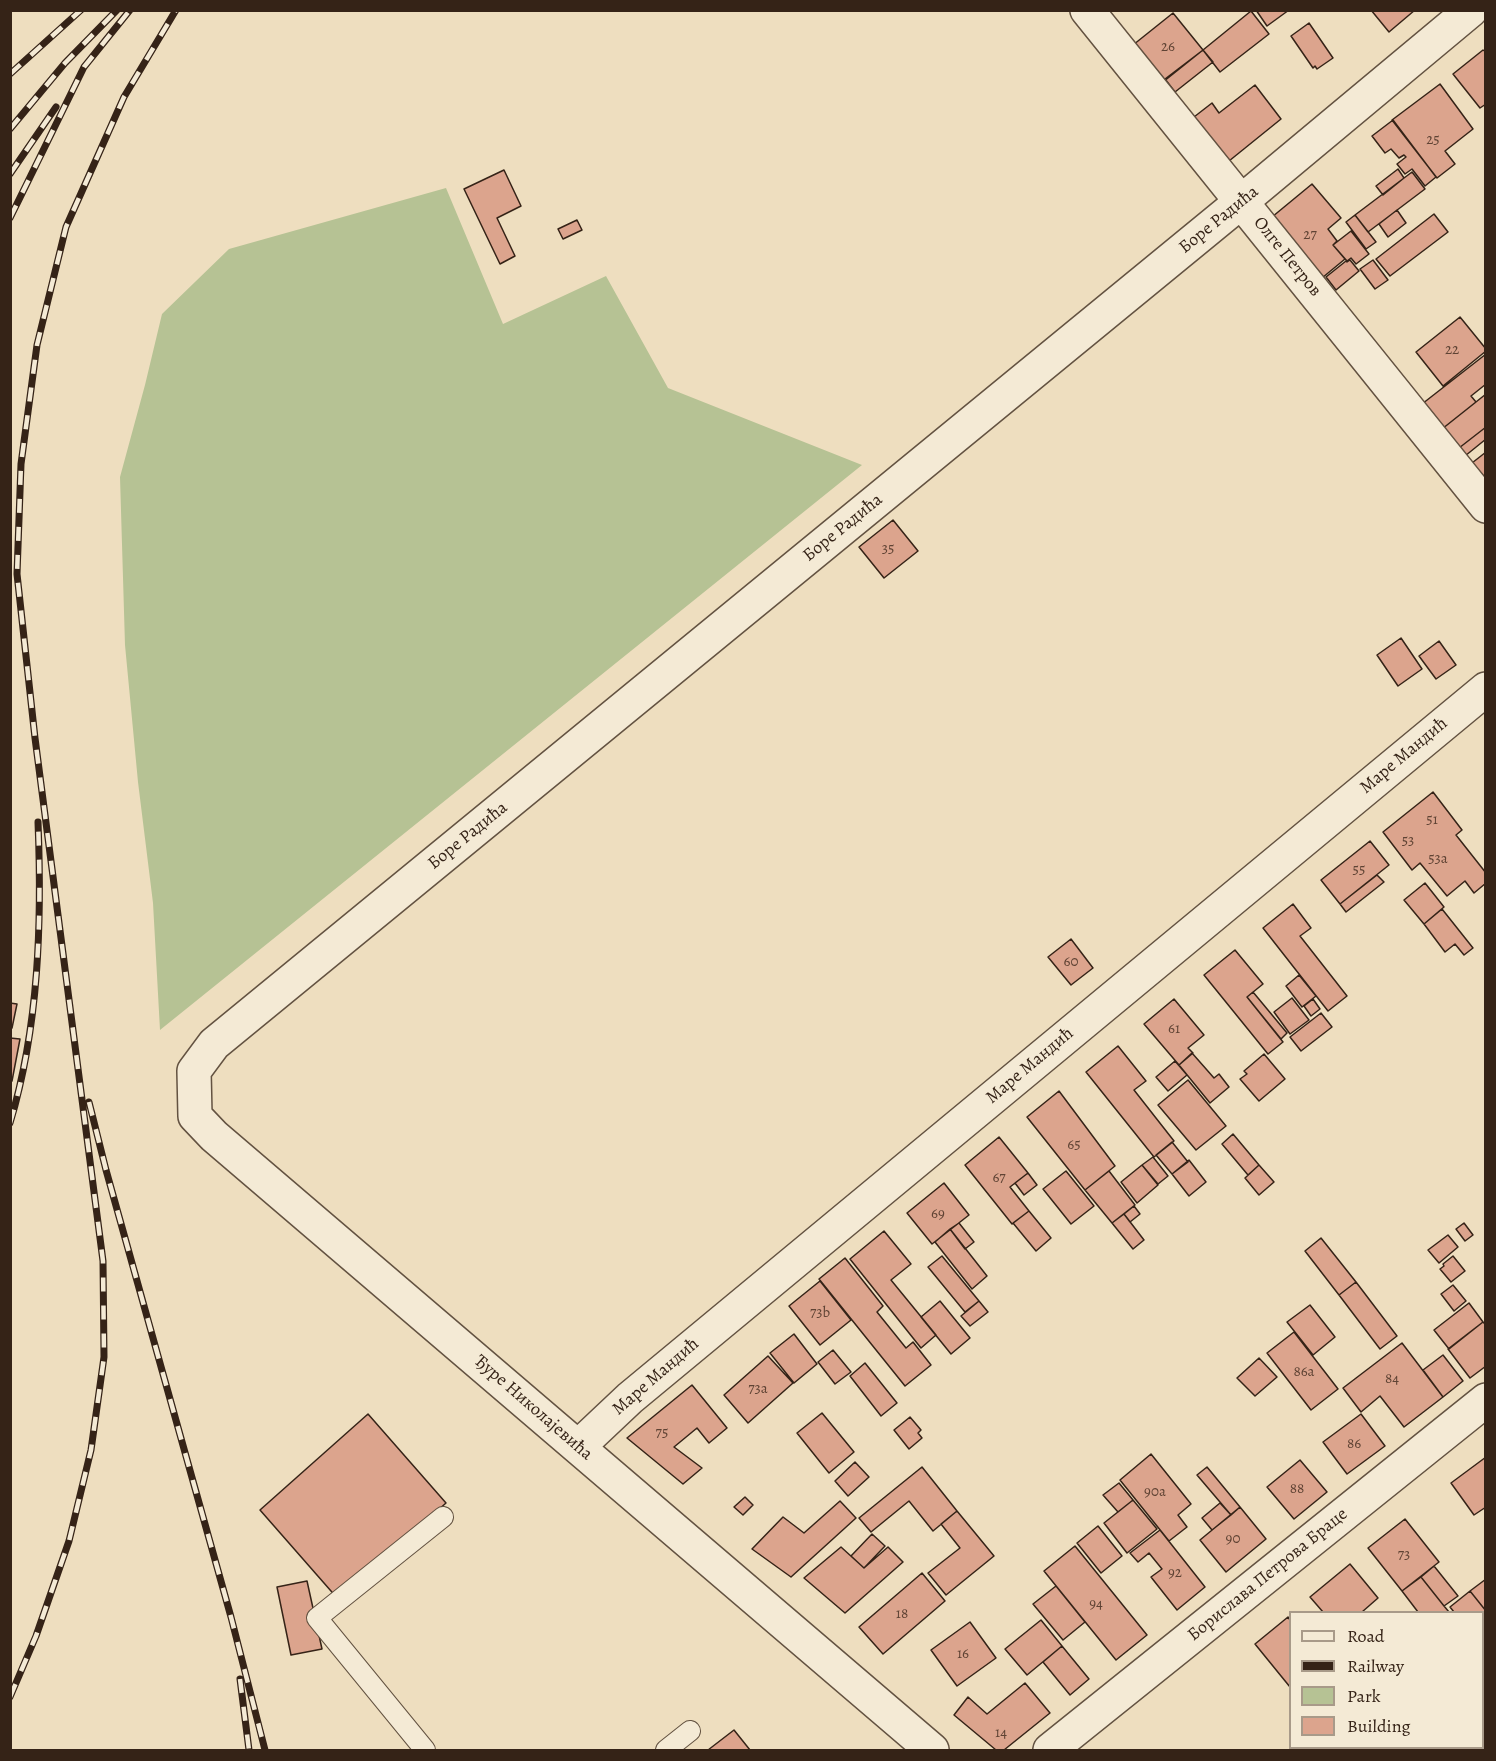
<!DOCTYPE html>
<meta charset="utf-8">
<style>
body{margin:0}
#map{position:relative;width:1496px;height:1761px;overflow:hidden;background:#eedebf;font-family:Alegreya,serif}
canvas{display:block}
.frame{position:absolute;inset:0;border:12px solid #352317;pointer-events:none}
.legend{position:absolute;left:1289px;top:1611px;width:195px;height:138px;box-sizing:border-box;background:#f4ead5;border:2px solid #a89a89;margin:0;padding:8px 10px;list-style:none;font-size:18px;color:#352317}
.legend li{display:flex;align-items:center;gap:12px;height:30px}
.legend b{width:30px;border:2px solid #a89a89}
</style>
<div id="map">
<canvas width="1496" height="1761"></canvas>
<div class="frame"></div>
<ul class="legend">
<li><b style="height:8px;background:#f4ead5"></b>Road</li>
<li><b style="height:8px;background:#352317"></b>Railway</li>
<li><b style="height:16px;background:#b6c294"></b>Park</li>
<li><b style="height:16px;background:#dca48d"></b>Building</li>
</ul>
</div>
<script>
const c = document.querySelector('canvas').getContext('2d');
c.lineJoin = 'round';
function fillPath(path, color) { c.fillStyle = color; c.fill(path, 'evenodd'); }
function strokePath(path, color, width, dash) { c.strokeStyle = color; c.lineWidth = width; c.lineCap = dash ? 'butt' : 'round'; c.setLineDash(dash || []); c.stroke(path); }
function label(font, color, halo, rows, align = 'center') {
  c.font = font + ' Alegreya,serif'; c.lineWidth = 5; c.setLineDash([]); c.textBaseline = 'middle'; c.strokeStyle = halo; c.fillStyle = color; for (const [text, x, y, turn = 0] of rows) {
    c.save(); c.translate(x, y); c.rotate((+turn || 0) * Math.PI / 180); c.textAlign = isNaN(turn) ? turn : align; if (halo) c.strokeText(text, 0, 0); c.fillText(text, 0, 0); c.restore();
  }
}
const green = new Path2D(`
 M446 188 503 324 606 276 668 388 862 465 160 1030 153 903 138 782 125 645 120 477 145 385 162 314 229 249Z`);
const building = new Path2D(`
 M1256 10H1289L1267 26Z
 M1371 10H1415L1389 32Z
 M1251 11 1269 34 1220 72 1203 50Z
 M1173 13 1203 50 1163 82 1133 45Z
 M1309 23 1333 58 1317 69 1315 66 1313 68 1291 36Z
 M1203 50 1213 62 1175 92 1165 79Z
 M1483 50 1486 52V104L1480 108 1453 74Z
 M1440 84 1473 129 1445 151 1455 164 1437 178 1392 120Z
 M1255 85 1281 119 1229 161 1194 117 1212 103 1219 113Z
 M1393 120 1436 177 1425 186 1412 169 1405 174 1397 164 1406 157 1404 155 1399 158 1391 149 1385 153 1372 136Z
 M1398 169 1404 178 1383 195 1376 186Z
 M504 170 521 206 497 218 515 256 500 264 464 189Z
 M1412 172 1425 189 1368 232 1355 215Z
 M1312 184 1341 218 1328 229 1337 241 1333 245 1345 259 1322 278 1272 217Z
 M1397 210 1406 223 1388 237 1379 224Z
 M1434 214 1448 232 1390 276 1376 259Z
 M1355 215 1376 242 1366 249 1346 222Z
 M577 220 582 230 563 239 558 229Z
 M1351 231 1369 254 1356 264 1351 258 1347 261 1333 245Z
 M1350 260 1359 271 1336 290 1326 277 1346 261 1347 262Z
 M1373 260 1388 280 1375 289 1360 269Z
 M1460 317 1486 349V351L1443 386 1416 352Z
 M1486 354V384L1471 396 1476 402 1442 429 1422 404Z
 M1486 394V427L1459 448 1442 429Z
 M1486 427V439L1465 456 1459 448Z
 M1486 452V479L1472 463Z
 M893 520 918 551 884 578 859 547Z
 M1401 638 1422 669 1398 686 1377 655Z
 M1439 641 1456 665 1436 679 1419 656Z
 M1433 792 1462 830 1456 835 1486 873V883L1474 893 1465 881 1447 896 1420 863 1412 870 1383 832Z
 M1370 841 1389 865 1340 904 1321 880Z
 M1377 875 1384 882 1346 912 1340 904Z
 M1425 883 1444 907 1424 924 1404 900Z
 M1293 904 1311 928 1300 936 1347 996 1328 1011 1263 928Z
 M1442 909 1473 948 1464 955 1455 944 1445 952 1424 924Z
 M1071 939 1093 968 1071 985 1048 957Z
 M1235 950 1263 984 1247 997 1283 1042 1268 1054 1204 975Z
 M1299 975 1316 996 1302 1007 1286 986Z
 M1253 992 1287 1033 1281 1039 1247 997Z
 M1292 998 1309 1020 1290 1034 1274 1012Z
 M1174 999 1204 1035 1188 1048 1193 1053 1179 1065 1144 1024Z
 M1313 999 1320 1009 1311 1016 1304 1006Z
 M10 1003 17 1004 12 1028H10Z
 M1321 1013 1332 1027 1301 1051 1290 1037Z
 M10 1038 20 1039 12 1081H10Z
 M1118 1046 1146 1081 1134 1090 1174 1141 1154 1157 1086 1072Z
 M1192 1053 1214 1078 1219 1074 1229 1087 1210 1103 1179 1065Z
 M1264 1054 1285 1079 1259 1101 1240 1079 1247 1074 1244 1071Z
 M1175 1061 1187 1075 1168 1091 1156 1077Z
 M1188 1080 1226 1126 1196 1150 1158 1105Z
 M1059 1091 1115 1166 1085 1190 1027 1117Z
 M1233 1134 1259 1165 1248 1175 1222 1144Z
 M999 1137 1028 1173 1010 1187 1029 1211 1012 1224 965 1165Z
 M1172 1142 1188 1162 1172 1174 1156 1155Z
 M1153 1157 1168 1176 1158 1184 1142 1165Z
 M1189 1160 1206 1182 1189 1196 1172 1174Z
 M1142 1165 1158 1185 1137 1203 1121 1182Z
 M1259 1165 1274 1182 1259 1195 1245 1178Z
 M1066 1171 1094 1206 1071 1224 1043 1189Z
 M1109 1171 1135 1205 1112 1223 1085 1190Z
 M1028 1173 1037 1185 1024 1195 1015 1183Z
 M944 1183 969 1215 932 1244 907 1213Z
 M1134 1206 1140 1214 1130 1222 1124 1214Z
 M1029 1211 1051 1238 1036 1251 1013 1223Z
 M1124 1214 1144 1240 1133 1249 1112 1223Z
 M959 1223 974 1242 965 1249 950 1229Z
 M1464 1223 1473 1235 1465 1241 1456 1229Z
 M950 1229 987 1276 972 1289 935 1242Z
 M884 1231 911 1264 891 1280 936 1335 921 1348 850 1259Z
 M1448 1235 1458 1247 1439 1263 1428 1250Z
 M1321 1238 1356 1282 1339 1295 1305 1251Z
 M942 1256 979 1301 965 1312 928 1267Z
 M1453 1256 1465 1271 1451 1282 1440 1269 1444 1266 1443 1264Z
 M845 1258 883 1306 877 1312 906 1348 913 1342 931 1365 905 1386 819 1279Z
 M820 1281 851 1320 820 1345 789 1306Z
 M1356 1282 1397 1336 1380 1349 1339 1295Z
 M1453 1285 1466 1301 1454 1311 1441 1294Z
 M940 1301 970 1338 951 1354 921 1317Z
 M979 1301 988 1312 970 1326 961 1316Z
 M1469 1303 1483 1322 1449 1349 1434 1330Z
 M1310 1305 1335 1337 1313 1355 1287 1322Z
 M1483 1322 1486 1325V1366L1470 1378 1448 1349Z
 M1294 1332 1338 1389 1311 1410 1267 1353Z
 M794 1334 817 1364 794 1383 770 1353Z
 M1402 1343 1443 1397 1404 1427 1380 1396 1361 1412 1343 1388Z
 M833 1350 851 1372 835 1384 818 1362Z
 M1443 1355 1463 1381 1443 1397 1423 1370Z
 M768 1356 793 1383 748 1423 724 1395Z
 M1259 1358 1277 1377 1255 1396 1237 1378Z
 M865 1363 897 1403 881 1416 850 1376Z
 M692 1385 727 1428 709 1443 697 1428 674 1447 702 1468 683 1484 627 1438Z
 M822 1413 854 1452 829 1473 797 1433Z
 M368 1414 446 1503 338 1599 260 1510Z
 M1361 1414 1385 1446 1347 1474 1323 1442Z
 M910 1417 921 1430 918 1433 922 1438 909 1449 894 1430Z
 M1151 1454 1191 1504 1178 1515 1187 1527 1169 1541 1120 1480Z
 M1486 1457V1507L1474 1515 1451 1483Z
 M1300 1460 1327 1492 1294 1519 1267 1487Z
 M855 1462 869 1477 848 1496 835 1481Z
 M922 1467 957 1511 933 1531 909 1501 871 1532 859 1518Z
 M1207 1467 1240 1507 1231 1515 1197 1475Z
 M1119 1483 1133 1500 1118 1512 1103 1495Z
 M745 1497 753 1505 743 1515 734 1507Z
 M1133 1500 1157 1529 1127 1553 1104 1523Z
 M840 1501 856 1518 791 1577 752 1549 783 1517 804 1533Z
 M1220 1503 1231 1515 1212 1530 1202 1518Z
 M1240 1507 1266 1539 1226 1572 1200 1540Z
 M957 1511 994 1556 946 1595 928 1573 960 1548 941 1524Z
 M1405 1519 1439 1562 1402 1591 1368 1548Z
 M1098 1526 1122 1556 1101 1573 1077 1543Z
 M1160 1530 1205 1587 1177 1610 1151 1577 1162 1569 1149 1553 1138 1562 1130 1553Z
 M872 1534 885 1546 864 1568 851 1556Z
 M1075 1546 1147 1635 1116 1660 1044 1571Z
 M841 1547 864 1568 888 1547 903 1562 845 1613 804 1578Z
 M1350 1564 1378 1598 1362 1612H1323L1310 1597Z
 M1434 1566 1458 1596 1444 1606 1421 1577Z
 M922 1573 945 1601 883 1654 859 1627Z
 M1421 1577 1444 1606 1449 1612H1418L1402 1591Z
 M1486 1579V1611L1470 1591Z
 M307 1581 322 1649 291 1655 277 1587Z
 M1056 1586 1085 1622 1063 1640 1033 1604Z
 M1470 1591 1486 1611V1660L1482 1662V1612H1454L1450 1607Z
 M1288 1617 1290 1620V1687L1255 1644Z
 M1041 1620 1062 1646 1027 1675 1005 1649Z
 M970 1622 996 1658 957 1686 931 1650Z
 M1062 1646 1089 1679 1070 1695 1043 1662Z
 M1025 1683 1050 1713 1004 1750H996L954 1715 968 1697 987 1714Z
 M734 1730 750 1750H708Z`);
const service = new Path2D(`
 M425 1750 317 1618 443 1517
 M666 1750 690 1731`);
const minor = new Path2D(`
 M1087 10 1486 506
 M578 1447 630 1398 1486 689
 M932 1750 214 1136 195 1116 194 1071 214 1044 1242 201 1471 10
 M1050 1750 1486 1400`);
const rail = new Path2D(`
 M10 74 81 10
 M10 129 65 63 117 10
 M10 174 56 107
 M10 218 84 67 130 10
 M89 1102 106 1170 231 1617 265 1750
 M10 1123C39 1026 42 922 38 822
 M240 1679 249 1750
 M10 1697 36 1636 69 1541 91 1450 104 1357 103 1261 35 738 17 574 21 464 37 345 66 227 124 97 176 10`);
const numberNames = [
 ["26",1168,47],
 ["25",1433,140],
 ["27",1310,235],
 ["22",1452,350],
 ["35",888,549],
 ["51",1432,820],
 ["53",1408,841],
 ["53a",1438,859],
 ["55",1359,870],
 ["60",1071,962],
 ["61",1174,1029],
 ["65",1074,1145],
 ["67",999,1178],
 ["69",938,1214],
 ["73b",820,1313],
 ["86a",1304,1372],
 ["84",1392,1379],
 ["73a",758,1389],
 ["75",662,1433],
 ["86",1354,1444],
 ["88",1297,1489],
 ["90a",1155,1492],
 ["90",1233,1539],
 ["73",1404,1555],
 ["92",1175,1573],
 ["94",1096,1604],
 ["18",902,1614],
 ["16",963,1654],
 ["14",1001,1733]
];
const streetNames = [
 ["Боре Радића",1219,220,-39],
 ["Олге Петров",1287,257,51],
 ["Боре Радића",843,528,-39],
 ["Маре Мандић",1404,756,-40],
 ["Боре Радића",468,836,-39],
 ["Маре Мандић",1030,1066,-40],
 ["Маре Мандић",656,1377,-41],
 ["Ђуре Николајевића",533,1408,41],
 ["Борислава Петрова Браце",1268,1575,-39]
];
fillPath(green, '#b6c294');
fillPath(building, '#dca48d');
strokePath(building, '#352317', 1.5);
strokePath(service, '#635241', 22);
strokePath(minor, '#635241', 36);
strokePath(service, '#f4ead5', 20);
strokePath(minor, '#f4ead5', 33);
strokePath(rail, '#352317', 7);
strokePath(rail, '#f4ead5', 4.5, [14]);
label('15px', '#5f4334', null, numberNames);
label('18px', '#352317', '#f4ead5', streetNames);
</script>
